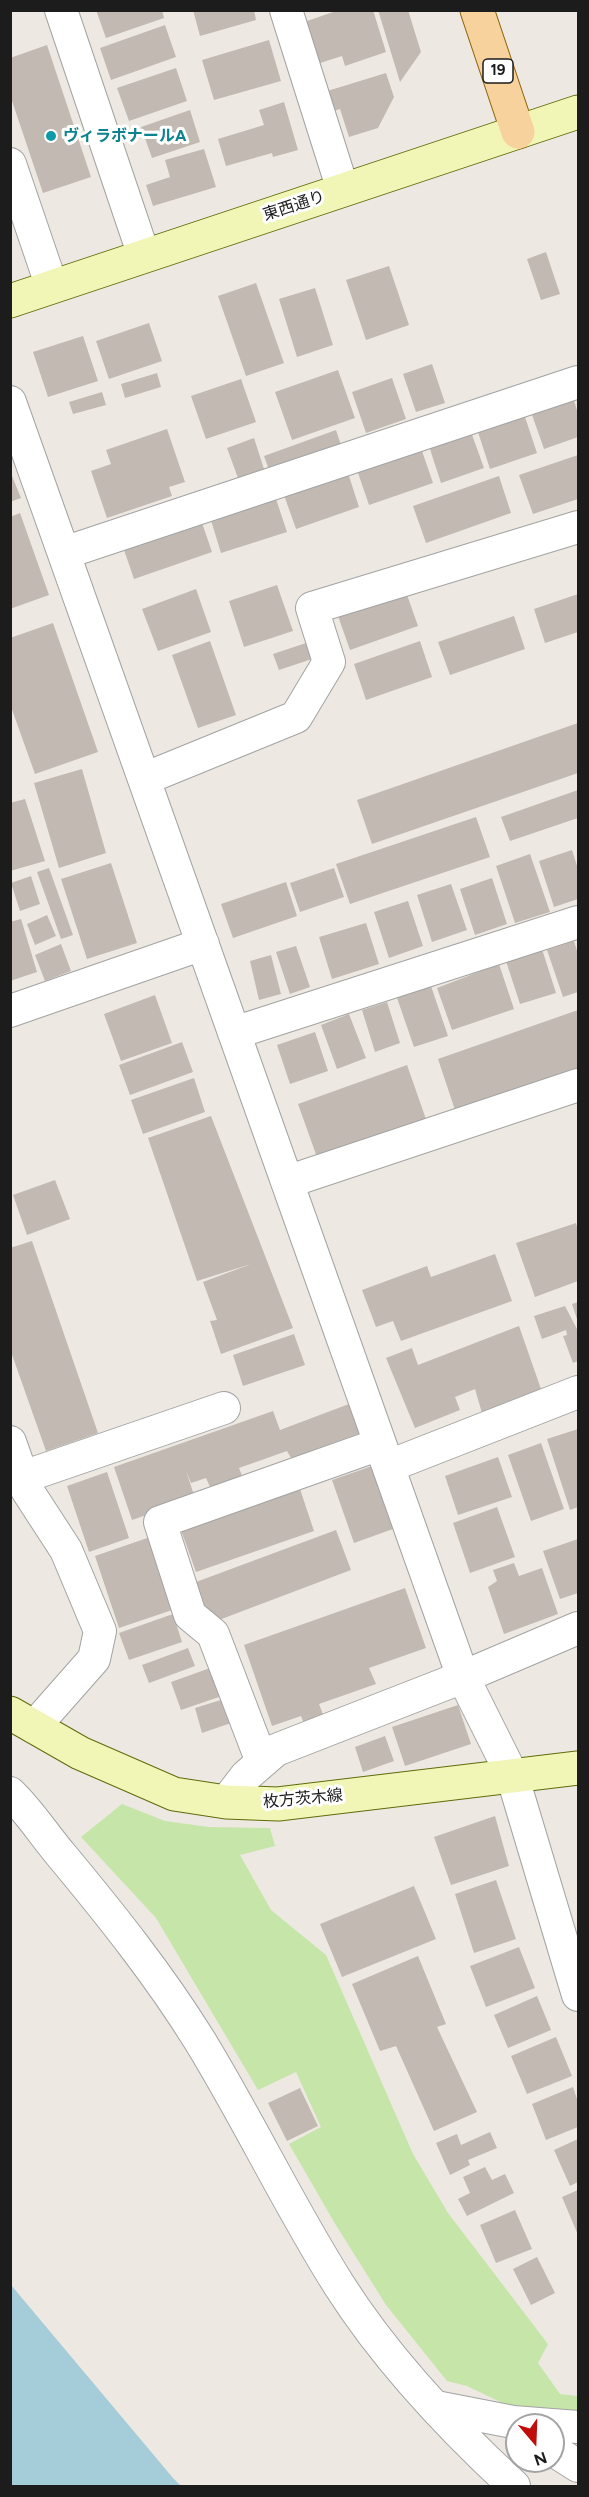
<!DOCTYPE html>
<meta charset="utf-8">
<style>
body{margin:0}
#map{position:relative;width:589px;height:2497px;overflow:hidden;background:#ede9e2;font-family:Figtree,sans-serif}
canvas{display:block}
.frame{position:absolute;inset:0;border:12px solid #1c1c1c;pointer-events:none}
.north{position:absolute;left:505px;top:2413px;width:60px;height:60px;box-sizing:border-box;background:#fff;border:2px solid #a4a4a4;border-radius:50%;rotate:161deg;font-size:16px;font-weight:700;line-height:24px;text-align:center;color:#1c1c1c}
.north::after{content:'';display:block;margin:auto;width:21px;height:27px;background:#be0d0a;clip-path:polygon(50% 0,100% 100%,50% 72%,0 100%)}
</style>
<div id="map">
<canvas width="589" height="2497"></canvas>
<div class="frame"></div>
<div class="north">N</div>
</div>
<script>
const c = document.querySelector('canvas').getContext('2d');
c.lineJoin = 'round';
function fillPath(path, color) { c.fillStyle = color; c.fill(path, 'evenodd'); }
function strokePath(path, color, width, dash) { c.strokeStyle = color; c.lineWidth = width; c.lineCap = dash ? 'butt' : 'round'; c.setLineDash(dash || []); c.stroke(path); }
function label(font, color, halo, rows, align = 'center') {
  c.font = font + ' Figtree,"Noto Sans JP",sans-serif'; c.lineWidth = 6; c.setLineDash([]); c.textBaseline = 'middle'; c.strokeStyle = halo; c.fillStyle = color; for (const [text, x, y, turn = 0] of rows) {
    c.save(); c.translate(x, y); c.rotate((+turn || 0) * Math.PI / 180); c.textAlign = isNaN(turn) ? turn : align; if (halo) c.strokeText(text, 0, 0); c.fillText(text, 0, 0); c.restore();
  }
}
const grass = new Path2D(`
 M122 1804 165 1821 209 1827 270 1828 275 1846 240 1855 271 1910 326 1955 413 2154 448 2213 548 2344 538 2363 560 2394 578 2396V2413L519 2411 467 2386 447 2381 386 2305 334 2222 289 2144 321 2127 296 2072 258 2090 156 1918 81 1837Z`);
const water = new Path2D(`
 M11 2285 173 2478 181 2486H11Z`);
const building = new Path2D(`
 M96 10H162L164 18 106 38Z
 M193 10H254L256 20 200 36Z
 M339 10H373L386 52 345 66 342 56 317 64 304 22Z
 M378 10H408L421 52 400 82Z
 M165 25 176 57 111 80 100 48Z
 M269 40 281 81 214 100 202 60Z
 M47 45 91 177 43 193 10 95V58Z
 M176 68 187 101 129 121 117 88Z
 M386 73 394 97 378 128 349 137 340 109 331 112 324 92Z
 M284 102 298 150 273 157 272 153 226 166 218 139 264 125 259 110Z
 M190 110 200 142 152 158 141 127Z
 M204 149 216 187 153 206 146 185 170 177 165 160Z
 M546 252 560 294 541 300 527 259Z
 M389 266 409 325 366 340 346 280Z
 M256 283 284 363 246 376 218 296Z
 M315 288 333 345 297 357 279 299Z
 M149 323 162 361 109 379 96 341Z
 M83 336 98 381 48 397 33 352Z
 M432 364 445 403 416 412 403 374Z
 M338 370 355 418 292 440 275 392Z
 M157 373 161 387 125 398 121 384Z
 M392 378 406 419 366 433 352 392Z
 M241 379 256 422 206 439 191 396Z
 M102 392 106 405 73 414 69 402Z
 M573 397 578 414V437L544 449 531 412Z
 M524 414 537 453 490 469 477 429Z
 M167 429 185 482 169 487 172 496 107 518 91 471 111 464 106 450Z
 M336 430 341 445 269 470 264 456Z
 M471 432 484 468 441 483 429 446Z
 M254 438 264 469 238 478 227 448Z
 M421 448 433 483 369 505 357 470Z
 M578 455V499L533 514 519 475Z
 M10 471 21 498 10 502Z
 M348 473 359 507 296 529 284 495Z
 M499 476 511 513 426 543 413 506Z
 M275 496 287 532 221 553 210 517Z
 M20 513 49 595 10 609V517Z
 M201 520 212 552 134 579 123 547Z
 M277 585 293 631 244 647 229 601Z
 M196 589 211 632 158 651 142 609Z
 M406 592 418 626 350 650 338 616Z
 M578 594V632L545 643 534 609Z
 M514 616 525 649 450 675 438 642Z
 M53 623 98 752 35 774 10 704V638Z
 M210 641 236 715 198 728 172 655Z
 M420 641 432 677 366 700 354 664Z
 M309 642 315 658 279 670 273 654Z
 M578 723V773L372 844 357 800Z
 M82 769 106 853 59 868 34 783Z
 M578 790V818L510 841 501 817Z
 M25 799 45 861 10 871V803Z
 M476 817 490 857 350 904 336 864Z
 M572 850 578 869V899L554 907 539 861Z
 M530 854 550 912 515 923 496 866Z
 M111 863 137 943 87 959 61 879Z
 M49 868 73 935 61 939 37 872Z
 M334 868 344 897 300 912 290 883Z
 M31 876 40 904 20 911 11 883Z
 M492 878 507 924 475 935 460 889Z
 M286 882 297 916 233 938 221 904Z
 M451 884 467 930 432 942 417 895Z
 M408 901 423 946 389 958 374 912Z
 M47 915 56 936 35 945 27 924Z
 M21 919 37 972 10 981V922Z
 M366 923 379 964 332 979 319 937Z
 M574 941 578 954V992L563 997 547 950Z
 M61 944 71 971 45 981 35 955Z
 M296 946 310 987 290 994 276 952Z
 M542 949 556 993 520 1004 506 961Z
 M271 955 281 994 259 1000 250 961Z
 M499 964 514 1009 452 1030 437 988Z
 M431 986 448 1036 414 1047 397 998Z
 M155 995 172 1043 121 1061 104 1014Z
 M387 1002 400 1043 375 1052 362 1010Z
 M578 1010V1071L456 1113 438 1059Z
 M349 1014 366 1058 337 1069 321 1025Z
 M315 1032 328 1071 290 1084 277 1045Z
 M182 1042 193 1072 130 1095 119 1065Z
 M407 1065 427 1122 318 1160 298 1104Z
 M194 1078 205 1112 143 1134 131 1100Z
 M211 1116 293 1328 221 1354 210 1321 217 1320 203 1282 251 1264 197 1281 148 1138Z
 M55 1180 70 1219 27 1235 13 1195Z
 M576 1223 578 1231V1281L535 1297 516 1243Z
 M32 1241 98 1433 46 1451 10 1349V1248Z
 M495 1254 512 1301 401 1341 393 1321 376 1327 362 1290 427 1266 431 1277Z
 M578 1302V1322L572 1304Z
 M565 1306 578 1331V1361L573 1363 563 1336 567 1335 566 1330 542 1339 534 1316Z
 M519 1326 541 1389 482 1413 475 1389 455 1397 460 1410 415 1428 386 1358 412 1348 418 1365Z
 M294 1334 305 1365 243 1386 233 1355Z
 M349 1404 360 1433 291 1458 287 1451 239 1468 243 1478 211 1489 206 1478 191 1483 186 1471 195 1498 132 1520 114 1467 273 1411 280 1430Z
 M578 1429V1507L570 1510 547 1439Z
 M541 1443 564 1509 531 1521 508 1455Z
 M498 1457 512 1497 458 1515 445 1476Z
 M372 1466 393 1529 354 1543 332 1480Z
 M107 1472 129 1538 89 1552 67 1486Z
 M300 1489 314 1531 196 1572 181 1530Z
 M497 1507 515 1557 470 1573 453 1523Z
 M336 1530 351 1570 211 1623 196 1582Z
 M153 1536 178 1608 119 1628 95 1556Z
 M578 1539V1593L560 1599 543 1551Z
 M514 1563 519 1576 542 1568 558 1614 504 1634 488 1587 497 1581 493 1570Z
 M405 1588 426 1648 369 1668 376 1684 319 1704 324 1717 304 1724 301 1716 272 1726 244 1645Z
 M173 1614 182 1642 129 1660 119 1633Z
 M188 1648 195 1666 149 1683 142 1665Z
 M213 1667 222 1696 181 1710 171 1682Z
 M224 1699 231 1723 202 1733 195 1708Z
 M458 1705 471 1744 405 1766 392 1727Z
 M385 1736 394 1761 363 1772 355 1747Z
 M495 1816 509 1866 451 1885 434 1837Z
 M496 1880 516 1939 474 1953 455 1894Z
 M414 1886 436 1939 342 1977 320 1924Z
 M519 1947 535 1988 486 2007 470 1966Z
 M418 1956 446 2024 437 2027 477 2112 434 2131 396 2046 380 2051 352 1984Z
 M537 1996 551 2030 508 2048 494 2015Z
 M556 2037 572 2076 527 2094 511 2056Z
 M573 2087 578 2102V2127L546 2140 532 2104Z
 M300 2088 318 2126 287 2141 268 2103Z
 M490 2132 497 2148 468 2160 470 2165 450 2175 436 2143 457 2134 461 2145Z
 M578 2139V2182L570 2186 554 2150Z
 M485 2167 492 2180 505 2174 514 2193 467 2216 458 2199 470 2193 463 2177Z
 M578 2190V2235L562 2197Z
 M515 2210 532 2249 496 2263 480 2225Z
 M537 2257 555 2293 531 2305 513 2269Z`);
const street = new Path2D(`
 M61 10 144 256
 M286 10 343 190
 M10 164 52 287
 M10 402 463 1677 512 1775 578 1995
 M64 553 578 382
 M144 779 296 717 329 662 312 608 578 527
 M10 1011 203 944
 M234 1033 578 922
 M287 1182 578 1085
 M10 1442 27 1490 66 1550 100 1631 94 1659 34 1727
 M389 1466 578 1392
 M23 1477 224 1408
 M262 1762 213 1634 190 1615 160 1522 380 1444
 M10 1793C30 1812 44 1835 62 1856 111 1915 159 1975 200 2041 249 2121 289 2206 339 2285 386 2359 450 2427 514 2486
 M226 1802 246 1776 276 1750 463 1677 578 1628
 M436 2407 513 2422 578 2427
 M553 2450 578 2466`);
const secondary = new Path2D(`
 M10 301 578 112
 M10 1713 80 1753 174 1794 226 1802 278 1804 578 1768`);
const primary = new Path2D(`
 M477 10 518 132`);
const markers = [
 [51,136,6,"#0f9aa8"]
];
const shields = [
 [498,71,30]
];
const shieldNames = [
 ["19",498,71]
];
const cultureNames = [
 ["ヴィラボナールA",63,136]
];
const streetNames = [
 ["東西通り",294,206,-18],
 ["枚方茨木線",303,1799,-5]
];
fillPath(grass, '#c6e5a9');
fillPath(water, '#a4ccd9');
fillPath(building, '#c1b9b2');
strokePath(street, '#a3a3a3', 34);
strokePath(secondary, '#5f6c0a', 35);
strokePath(primary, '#8d6307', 35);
strokePath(street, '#fff', 32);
strokePath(secondary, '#f1f6b7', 33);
strokePath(primary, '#f7d29d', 33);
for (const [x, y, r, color] of markers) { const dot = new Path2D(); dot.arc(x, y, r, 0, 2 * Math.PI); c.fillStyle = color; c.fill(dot); strokePath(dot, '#fff', 2); }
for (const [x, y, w] of shields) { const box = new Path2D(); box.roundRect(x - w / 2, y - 12, w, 24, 4.5); c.fillStyle = '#fff'; c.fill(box); strokePath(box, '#1c1c1c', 1.5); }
label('bold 15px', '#1c1c1c', null, shieldNames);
label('bold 16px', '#0d838f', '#fff', cultureNames, 'left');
label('16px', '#1c1c1c', '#fff', streetNames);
</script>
